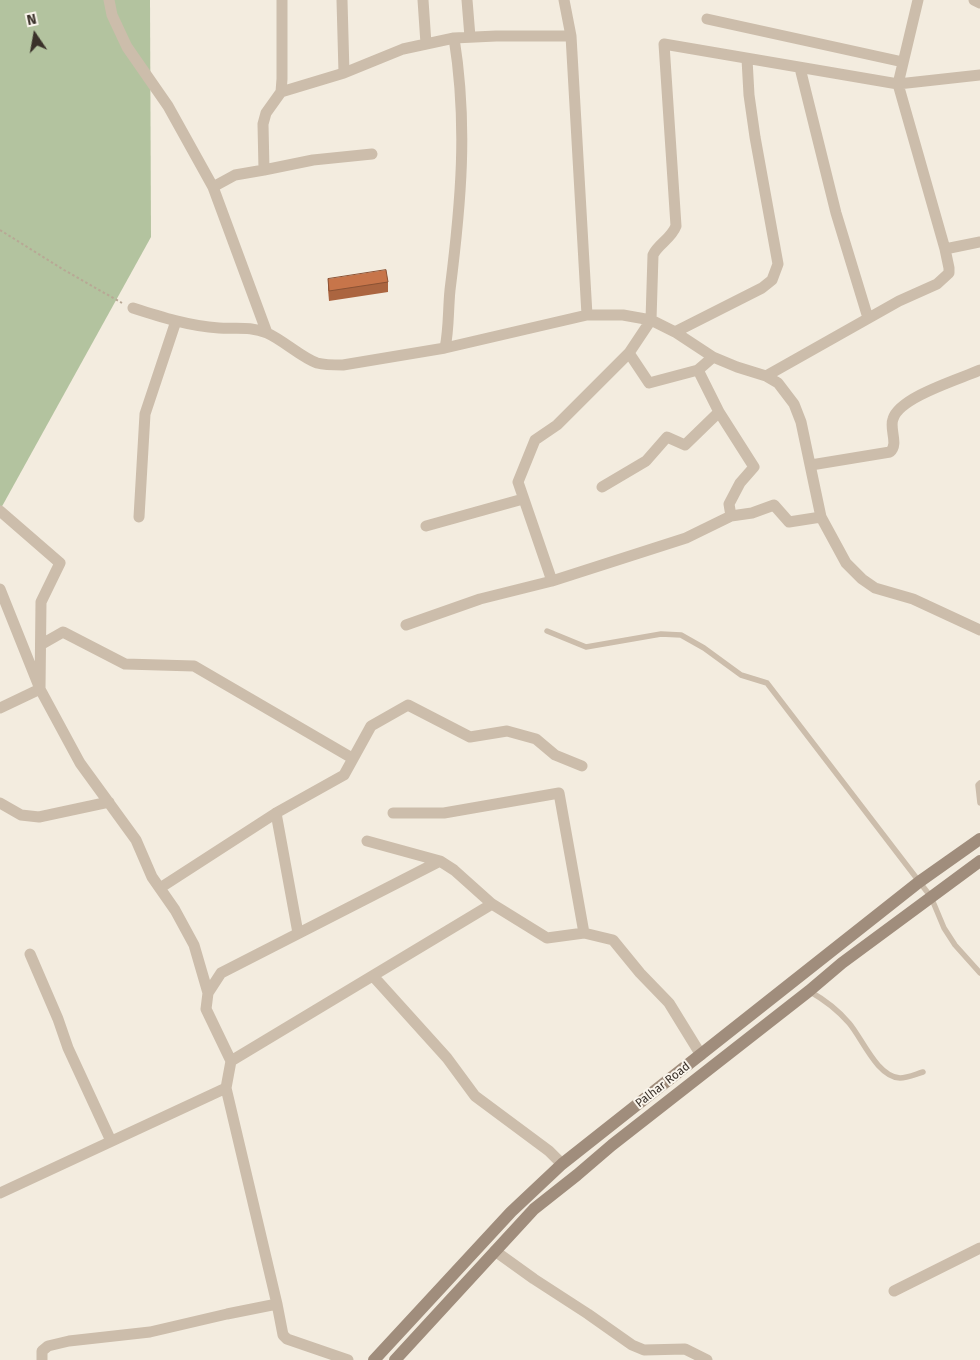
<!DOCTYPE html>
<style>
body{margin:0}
#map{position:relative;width:980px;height:1360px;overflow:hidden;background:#f3ecdf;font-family:"Fira Sans",sans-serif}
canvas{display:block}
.north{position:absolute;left:10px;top:10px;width:50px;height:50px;-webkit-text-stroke:4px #faf5ec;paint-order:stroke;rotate:348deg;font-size:14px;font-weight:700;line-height:20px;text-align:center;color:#3a312a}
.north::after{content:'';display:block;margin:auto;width:18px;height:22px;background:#3a312a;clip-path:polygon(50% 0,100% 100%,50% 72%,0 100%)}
</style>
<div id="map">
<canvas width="980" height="1360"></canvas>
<div class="north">N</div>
</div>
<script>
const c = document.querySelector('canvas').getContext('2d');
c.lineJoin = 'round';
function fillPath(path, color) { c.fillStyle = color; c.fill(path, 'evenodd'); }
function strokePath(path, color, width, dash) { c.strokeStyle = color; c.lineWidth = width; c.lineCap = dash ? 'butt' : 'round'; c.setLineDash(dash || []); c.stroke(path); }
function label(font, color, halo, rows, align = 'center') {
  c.font = font + ' "Fira Sans",sans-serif'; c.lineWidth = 4; c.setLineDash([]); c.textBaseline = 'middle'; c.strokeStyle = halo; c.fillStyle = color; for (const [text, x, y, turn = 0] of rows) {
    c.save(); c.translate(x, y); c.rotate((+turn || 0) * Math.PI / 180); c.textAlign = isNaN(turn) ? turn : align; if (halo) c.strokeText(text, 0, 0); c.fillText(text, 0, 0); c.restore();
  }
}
const green = new Path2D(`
 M0 0H150L151 237 0 510Z`);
const path = new Path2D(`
 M0 230 64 270 122 303`);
const lane = new Path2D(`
 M547 631 586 647 661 634 681 635 704 648 741 675 767 683 931 897 944 928 955 945 980 973
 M980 783 978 785 980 803
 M809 991C825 1000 837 1009 849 1023 862 1038 877 1077 900 1078 907 1078 916 1074 923 1072`);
const street = new Path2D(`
 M109 0 112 15 127 47 168 106 213 187 267 333
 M342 0 344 73
 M423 0 426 44
 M467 0 470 37
 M564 0 571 36 587 315
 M918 0 898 84 945 249
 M974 0 980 3
 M707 19 903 62
 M800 68 836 213 868 318
 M281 92 344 73 403 49 454 38 496 36H571
 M264 170 313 160 372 154
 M213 187 235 175 264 170 263 124 266 113 281 92 282 79V0
 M133 308C161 317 189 326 219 328 236 329 251 326 267 333 283 340 302 358 317 363 325 365 334 365 343 365L445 348 587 315H623L651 320 675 332 713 357 737 367 766 376 778 383 794 404 801 422 821 517 846 563 862 579 875 588 913 599 980 630
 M675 332 762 288 772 280 778 264 755 137 749 95 747 59
 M445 348C449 329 448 310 450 290 461 203 468 125 454 38
 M629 353 649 383 698 370 713 357
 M698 370 719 412 754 467 740 483 729 504 731 516
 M766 376 899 301 937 284 949 273V268L945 249 980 242
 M811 465 890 452C899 444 889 429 893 419 899 397 960 379 980 370
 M602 487 646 461 667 437 685 445 719 412
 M0 511 60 563 41 602 40 689 80 763 136 840 152 877 175 910 194 945 208 993
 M139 517 145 414 176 321
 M426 526 523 499
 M552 581 518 482 535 440 557 425 629 353 651 320 653 255C658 244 671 239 676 226L664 44 898 84 980 75
 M0 589 40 689 0 708
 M406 625 480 599 552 581 686 538 731 516 752 513 774 505 789 522 821 517
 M42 644 63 632 125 664 194 666 352 758
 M0 803 21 815 39 817 109 802
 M276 813 298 933
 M393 813H444L559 793 584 933
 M367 841 440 861 454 870 492 904 547 938 584 933 613 940 640 973 669 1003 701 1055
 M160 888 276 813 344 775 371 726 408 705 470 737 507 731 536 739 555 755 582 766
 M30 954 58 1019 68 1048 111 1141
 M373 976 447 1058 475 1096 549 1151 562 1164
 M231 1061 206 1009 208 993 221 973 440 861
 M0 1193 226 1088
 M495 1251 534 1279 588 1314 632 1345 644 1350 685 1349 707 1360
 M894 1291 980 1248
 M42 1360V1351L48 1346 69 1341 150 1332 227 1314 277 1304
 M348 1360 287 1339 283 1335 277 1304 226 1088 231 1061 492 904`);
const secondary = new Path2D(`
 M374 1360 511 1212 562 1164 919 882 980 839
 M395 1360 534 1209 577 1175 612 1145 809 991 842 963 980 861`);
const wall = new Path2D(`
 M328 279 388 282V292L329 301 328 289Z`);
const building = new Path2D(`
 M386 270 388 282 329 291 328 279Z`);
const streetNames = [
 ["Palhar Road",663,1085,-38]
];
fillPath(green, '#b3c39f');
strokePath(path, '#b8a895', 2, [2.5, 2.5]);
strokePath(lane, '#ccbdab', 5.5);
strokePath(street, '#ccbdab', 11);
strokePath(secondary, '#a08d7c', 12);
fillPath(wall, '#ab6540');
fillPath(building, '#c7754a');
strokePath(building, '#8b5234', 1);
label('12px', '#3a312a', '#faf5ec', streetNames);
</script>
